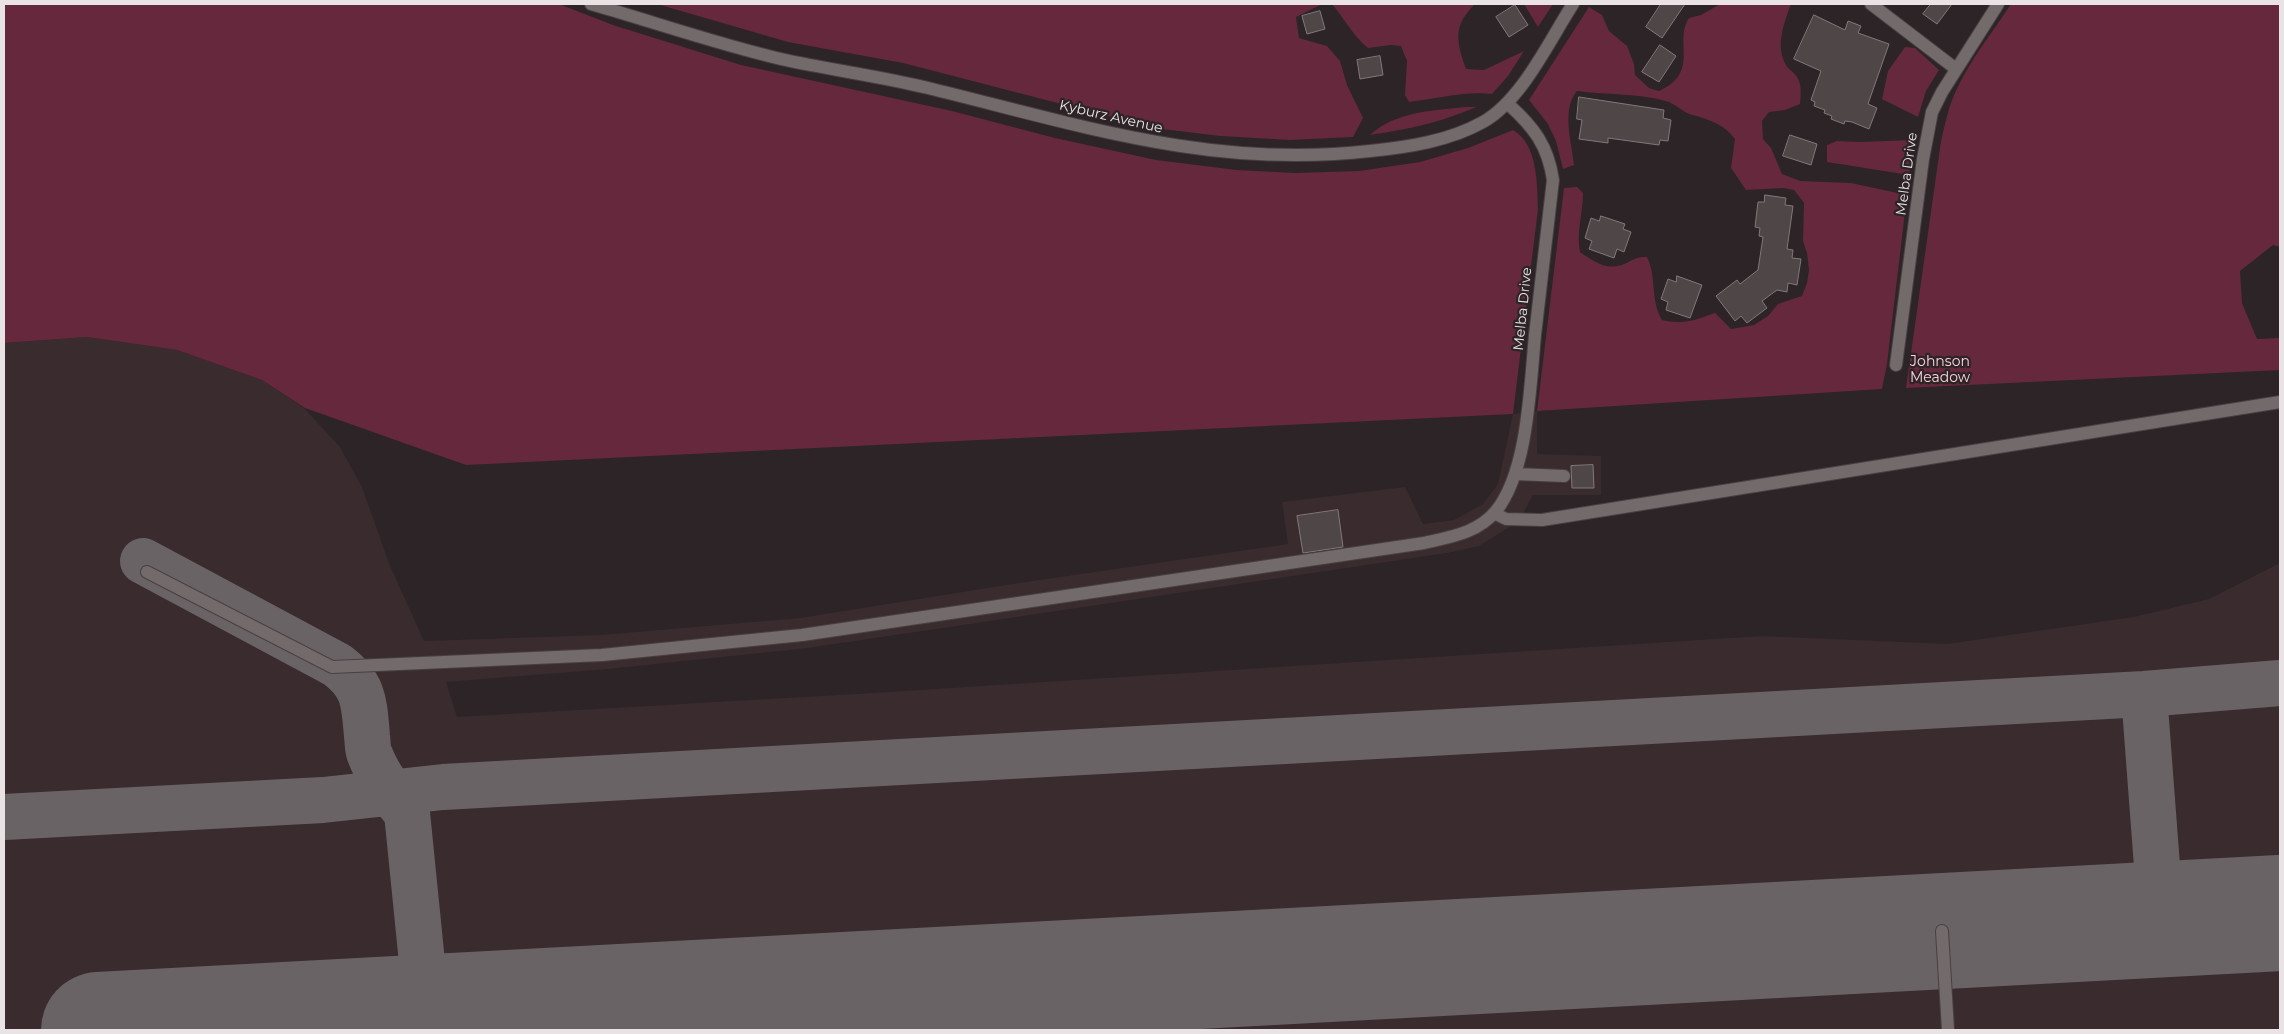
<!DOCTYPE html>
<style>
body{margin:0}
#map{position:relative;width:2284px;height:1034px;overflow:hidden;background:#2c2426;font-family:Montserrat,sans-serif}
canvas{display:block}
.frame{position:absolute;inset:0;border:5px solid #e9e3e5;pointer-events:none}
</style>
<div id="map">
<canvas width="2284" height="1034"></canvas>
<div class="frame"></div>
</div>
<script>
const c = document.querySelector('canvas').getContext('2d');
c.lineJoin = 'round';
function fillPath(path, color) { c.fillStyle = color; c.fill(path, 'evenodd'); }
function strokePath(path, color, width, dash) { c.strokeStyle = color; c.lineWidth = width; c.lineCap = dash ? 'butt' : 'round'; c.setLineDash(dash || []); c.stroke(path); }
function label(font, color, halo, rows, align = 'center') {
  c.font = font + ' Montserrat,sans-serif'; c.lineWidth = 4.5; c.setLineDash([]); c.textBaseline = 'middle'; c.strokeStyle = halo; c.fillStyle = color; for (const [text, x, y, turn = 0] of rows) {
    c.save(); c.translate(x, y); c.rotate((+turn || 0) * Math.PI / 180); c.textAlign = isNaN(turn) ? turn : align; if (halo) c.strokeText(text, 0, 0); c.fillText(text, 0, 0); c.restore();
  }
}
const built = new Path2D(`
 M87 337 177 350 262 380 304 408 340 447 362 487 390 566 424 641 601 635 800 618 1019 583 1288 544 1282 502 1405 487 1423 524 1454 520 1483 504 1498 484 1513 414 1537 411V454L1601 456V495H1533L1519 521 1479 546 1447 553 808 648 608 669 446 682 457 717 873 693 1762 636 1947 644 2134 617 2209 599 2280 563V1030H4V343Z`);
const green = new Path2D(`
 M4 4H559L613 25 741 65 952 111 1055 138 1156 160 1237 170 1295 173 1359 171 1420 162 1468 148 1513 130C1538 144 1537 184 1538 209L1513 414 466 465 305 408 262 380 177 350 87 337 4 343Z
 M657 4H1322L1296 17 1299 38 1327 46 1340 61 1347 85 1363 118 1353 137 1290 140 1220 136 1154 128 903 63 788 42Z
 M1332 4H1475C1453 26 1456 40 1466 69L1484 70 1524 51 1508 76 1492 94C1465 91 1436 99 1409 102L1405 95 1407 61 1401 46 1391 45 1368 48C1353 36 1344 18 1332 4Z
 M1524 4H1553L1538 27Z
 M1720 4H1791C1784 23 1775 46 1786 65 1789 70 1794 72 1797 77 1802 85 1801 94 1800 104L1785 110 1769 112 1762 121 1763 139 1771 148 1782 174 1800 181 1851 183 1907 195 1887 364 1882 389 1537 411 1564 188 1577 187 1583 193C1583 213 1576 233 1580 252 1590 259 1604 269 1617 266 1630 264 1632 256 1647 257 1657 277 1650 300 1662 320 1684 325 1695 320 1715 313L1731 329 1754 325 1768 316 1778 304 1802 296 1807 283 1809 270 1807 253 1803 241 1804 203 1794 190 1783 188 1746 190 1731 168 1735 139C1723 123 1707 119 1689 114 1682 111 1676 105 1669 102 1640 93 1606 95 1577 91 1561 110 1572 143 1574 165L1563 169 1556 141 1548 124 1529 100 1589 7 1602 15 1609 31 1627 46 1634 64 1635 75 1649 88 1659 91C1701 72 1673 42 1689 18L1701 15Z
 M2011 4H2280V247L2273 245 2240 271 2242 303 2257 339 2280 338V370L1906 388 1941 141C1945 125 1948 108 1955 93 1969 61 1992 33 2011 4Z
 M1905 47 1915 48 1939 70 1926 91 1918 117 1882 99 1888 71Z
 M1465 107H1476C1439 123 1410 129 1370 135 1397 111 1431 111 1465 107Z
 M1914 140 1909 175 1827 162V145L1837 141 1859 142Z`);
const taxiway = new Path2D(`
 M143 561 337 665C365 686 364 703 367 736 368 742 367 749 370 755 378 776 393 796 407 813L427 1012
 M2144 694 2161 919
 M4 817 323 800 443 787 2144 694 2280 683`);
const runway = new Path2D(`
 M99 1030 2280 913`);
const building = new Path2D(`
 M1661 4H1685L1662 38 1646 27Z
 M1931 4H1952L1937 24 1923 14Z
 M1515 5 1528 25 1509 37 1496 17Z
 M1320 11 1325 29 1307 34 1302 16Z
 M1814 15 1845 30 1848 21 1861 26 1858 33 1889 44 1868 104 1877 108 1869 129 1852 122 1845 121 1844 124 1831 119 1832 116 1824 113 1825 110 1814 106 1815 102 1811 100 1821 71 1794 59Z
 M1660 45 1676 56 1659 82 1642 72Z
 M1380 56 1383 75 1360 79 1357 60Z
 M1579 97 1664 110 1663 118 1671 120 1668 141 1660 140 1659 145 1608 138V143L1579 139 1582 120 1577 119Z
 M1790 135 1817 144 1811 165 1783 156Z
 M1765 195 1786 198 1785 205 1793 206 1787 249 1793 250 1792 258 1801 259 1797 285 1788 283 1787 292 1777 290 1762 301 1767 308 1747 323 1741 316 1735 321 1716 296 1737 280 1740 284 1758 270 1763 237 1759 236 1760 228 1755 227 1758 202H1764Z
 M1601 216 1625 224 1623 229 1631 232 1624 252 1617 249 1614 258 1589 249 1592 241 1585 238 1591 218 1599 221Z
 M1677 276 1702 285 1690 318 1666 310 1668 302 1661 299 1668 279 1676 282Z
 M1593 465 1594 488H1572L1571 466Z
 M1338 510 1343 547 1303 553 1297 516Z`);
const minor = new Path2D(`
 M591 4C654 22 717 44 781 59 830 70 880 76 928 88 1080 125 1211 169 1370 151 1409 147 1449 141 1483 122 1522 100 1549 41 1573 4
 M1871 4 1956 69
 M1896 365 1923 159 1932 112 1942 92 1998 4
 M1515 474 1564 476
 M1494 513 1506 519 1542 520 2280 402
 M147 572 332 667 602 655 802 635 1424 543C1450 537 1478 533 1496 511 1528 471 1530 387 1535 335 1541 284 1547 232 1553 180 1548 146 1534 127 1508 104
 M1942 931 1948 1030`);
const streetNames = [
 ["Kyburz Avenue",1111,117,13],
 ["Melba Drive",1907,174,-82],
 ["Melba Drive",1523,309,-84]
];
const parkNames = [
 ["Johnson",1940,362],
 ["Meadow",1940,378]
];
fillPath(built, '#3a2b2e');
fillPath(green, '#65283c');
strokePath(taxiway, '#6a6365', 46);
strokePath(runway, '#6a6365', 116);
fillPath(building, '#4f4648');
strokePath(building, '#82787b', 1);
strokePath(minor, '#484042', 14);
strokePath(minor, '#736a6c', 12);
label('14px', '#e9e3e5', '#2c2426', streetNames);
label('14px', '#fdd1db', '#2c2426', parkNames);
</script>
